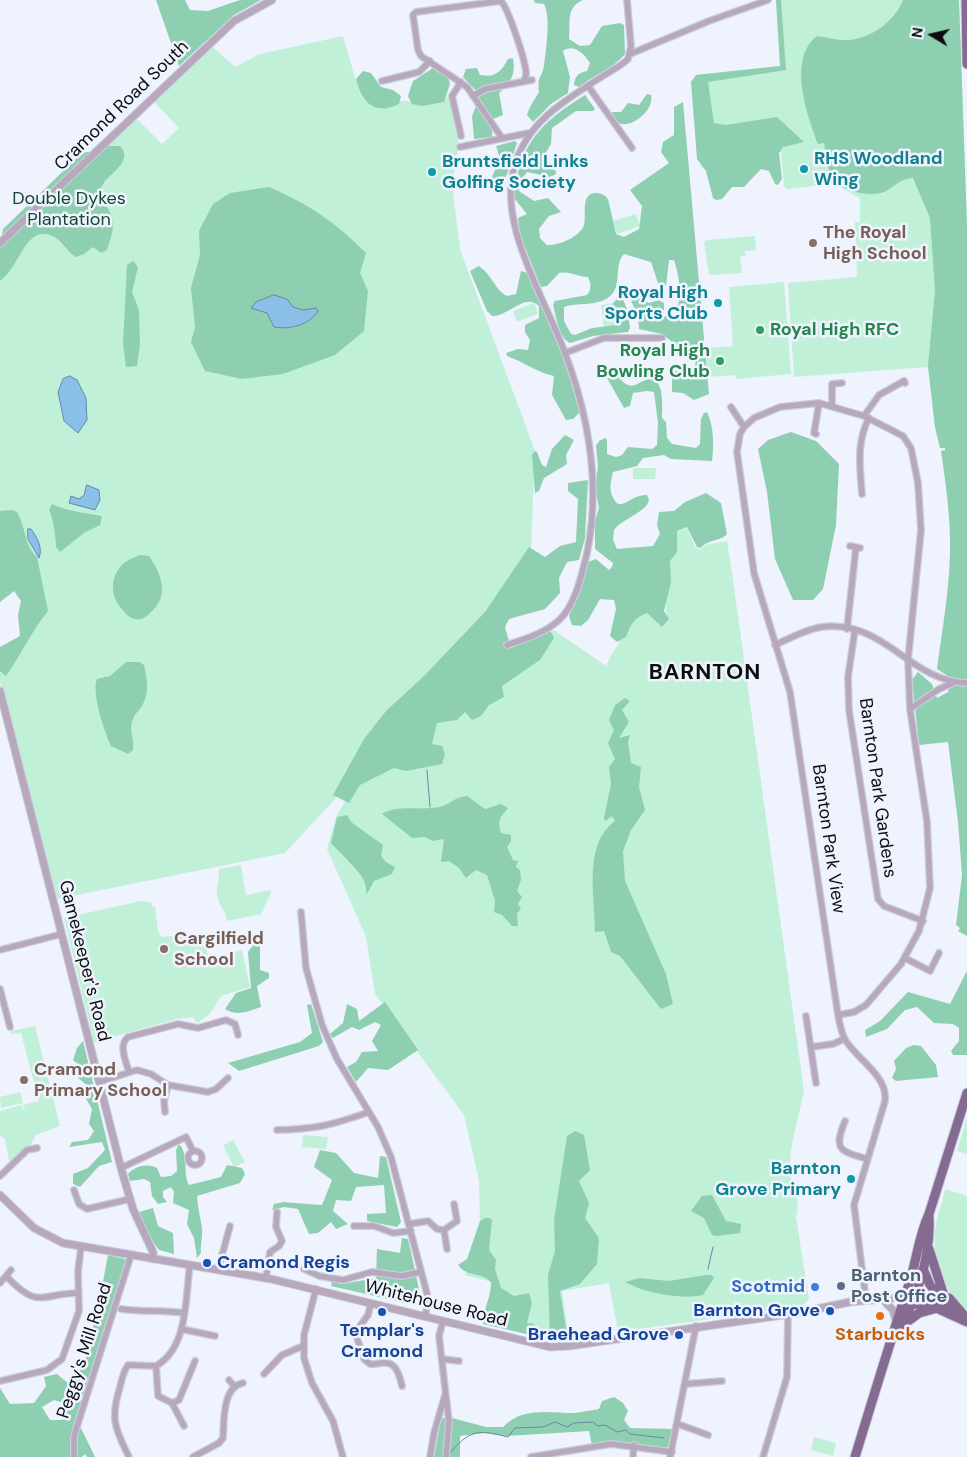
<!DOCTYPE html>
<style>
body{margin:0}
#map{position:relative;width:967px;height:1457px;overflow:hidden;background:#eef3fe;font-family:"DM Sans",sans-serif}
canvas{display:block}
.north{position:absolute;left:907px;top:10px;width:50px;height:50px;-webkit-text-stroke:4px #eef3fe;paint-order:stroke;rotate:279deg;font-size:14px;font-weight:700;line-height:20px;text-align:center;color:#0b0d10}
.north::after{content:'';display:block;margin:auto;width:18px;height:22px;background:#0b0d10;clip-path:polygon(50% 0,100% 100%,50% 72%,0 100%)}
</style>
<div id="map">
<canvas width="967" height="1457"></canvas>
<div class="north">N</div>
</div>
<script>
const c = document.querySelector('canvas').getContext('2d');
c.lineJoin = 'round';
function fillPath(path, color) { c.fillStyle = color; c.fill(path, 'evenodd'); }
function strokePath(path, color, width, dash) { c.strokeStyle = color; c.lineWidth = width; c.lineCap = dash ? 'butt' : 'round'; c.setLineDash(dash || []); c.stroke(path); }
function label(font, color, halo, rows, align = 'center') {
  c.font = font + ' "DM Sans",sans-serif'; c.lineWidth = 5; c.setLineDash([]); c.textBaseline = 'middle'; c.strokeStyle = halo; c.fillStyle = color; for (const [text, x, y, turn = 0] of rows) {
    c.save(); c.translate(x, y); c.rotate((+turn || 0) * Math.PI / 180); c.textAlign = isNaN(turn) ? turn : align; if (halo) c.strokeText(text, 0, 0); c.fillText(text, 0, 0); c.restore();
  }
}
const green = new Path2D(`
 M776 0H959L967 226V676L937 669C942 631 949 593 950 554 951 519 946 485 941 451L945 450V448H940L935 427 928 367 794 377 788 283 857 277 855 222H860V198L831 182 829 170V176H826L823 185 787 189 784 186 781 152 701 168 696 75 780 66Z
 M343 36 356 81 378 101H422L449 97 459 144 452 185 460 249 535 451 531 549 486 616 367 739 335 799 285 853 57 899 0 681V671L33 609 0 528V248L136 118 162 144 179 128 153 101 212 46 235 67 260 54Z
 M636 214 640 226 617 234 613 221Z
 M755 236 756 250 745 251V256H740L742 273 709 275 704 242 707 240Z
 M784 282 791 374 736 379 735 375 707 377 706 348 733 346 729 287Z
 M534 303 538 314 517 322 513 311Z
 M613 303 616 326 604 327 601 305Z
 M633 468H656L655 479H633Z
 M687 528 695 547 700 550 705 545 727 541 732 573 804 1091C800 1112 789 1147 790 1168 790 1185 802 1201 796 1217L809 1299 803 1306 618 1332 609 1283 562 1291 569 1340H549L483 1323 492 1282 465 1275 480 1224 479 1181 464 1115 375 994 366 937 327 849 336 817 358 779 472 679 554 630 606 666C614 648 626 635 632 617L649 611 667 619 664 581 677 531Z
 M241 865 246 895 270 890 271 893 261 914 227 921C226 912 222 909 219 902 214 890 220 881 219 869Z
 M141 901 151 902 152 907 155 906 158 931 162 937 204 933 208 958 242 950 250 987 221 996 210 1014 197 1023 193 1017 177 1019 94 1042 64 918Z
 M35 1026 60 1126 36 1135 30 1147 21 1150 9 1162 5 1139 0 1136V1111L21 1105 25 1111 23 1105 39 1101 21 1033 11 1034V1031Z
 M20 1092 23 1103 1 1108 0 1097Z
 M967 1117V1154L957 1151Z
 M303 1135 328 1137 326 1149 302 1147Z
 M233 1140 245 1162 234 1167 223 1145Z
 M945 1189 967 1196V1312C941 1289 929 1253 937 1219 939 1209 944 1199 945 1189Z
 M814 1437 836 1443 833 1456 811 1450Z`);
const forest = new Path2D(`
 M156 0H185L190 10 208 11 240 0H261L234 15 179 66Z
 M534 0H583C565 8 571 22 569 39L580 46 590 45 602 26 620 23 624 25 625 54C612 70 595 74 579 87L574 85C575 76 578 73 587 71L590 63C584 54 574 43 563 51L570 77 568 93 551 104 533 122 527 115 530 107 539 92C537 75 542 78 544 66 546 50 551 18 544 4L535 3Z
 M776 0H781L786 70 708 82 714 123 726 125 777 117 804 142 783 147 779 153 782 179 778 185 775 184 769 171 761 169 744 187H732L722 199 716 200 713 198 706 171 697 159 691 82 696 75 780 66Z
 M903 0H959L967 226V936L958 931 960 928 956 925 962 875 958 822 948 742 919 745 912 680 918 672 932 684 937 698 948 692 951 678 937 669C942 631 949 593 950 554 951 519 946 485 941 451L945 450V448H940L935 427 928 366 935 291 930 218 913 178C897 179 894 189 881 193 864 197 846 189 831 182L824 143 818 144C807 115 787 59 817 36 827 37 839 41 849 40 872 38 895 21 903 0Z
 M513 58C516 74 511 83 499 93L503 115 493 119 492 137 474 139 472 116 480 95 463 77 466 69 477 68 480 75C495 78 501 72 508 59Z
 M433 68 448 77 450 84 444 102 422 106 412 104 408 96 413 81Z
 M363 71 371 73 381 87 393 90 401 96 399 104C374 116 362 102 356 79Z
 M647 94 651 95C656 114 616 140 612 112H621L628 103 639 105Z
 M585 95 595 109 593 111H576L552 128 551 144 543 157 545 164 556 171V174L550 177 527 172 522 179 519 191 534 201 548 198 561 212 549 216 539 229 540 238 547 245C558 246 580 237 584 225 587 216 579 191 598 193 602 194 605 195 608 199L616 234 624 237 639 229 642 206 630 190 669 163 661 152 663 142 674 135V107L683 102 709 394 694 400 683 393 672 392V372L695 367 696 350 676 345 662 334 639 329 638 315 631 301 637 297 649 303 659 300 664 303V310L660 313 662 317 676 314C682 295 680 279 674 260H669L666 286H659L651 262 624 254C613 265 623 287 609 297 596 307 577 302 564 307V321L571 334 575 335 592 328 616 325 613 303 617 299H623L628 312 630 328 628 332 593 336 570 343C559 338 556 316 553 305L555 301 587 295C592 289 591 283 588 277 577 277 571 271 559 273L547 286 541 287 520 235 518 218 527 214 514 198C519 144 541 122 585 95Z
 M515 141 517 143 505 180 499 188 494 184 492 177 500 158 496 146Z
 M107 146H120C133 159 114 171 105 181 102 185 100 190 98 195 116 217 116 224 107 250L101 253 93 247 84 254 76 257C68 252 63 243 56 238 31 222 22 255 11 269 8 274 4 277 0 281V247L4 241 2 234 3 229 80 155 86 152H101Z
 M269 187C310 205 334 221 366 253L360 273 368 291 364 331 335 355 283 374 242 379 205 371 191 342 195 327 191 288 200 255 199 231 213 204 230 193Z
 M133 261 138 267 132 292 139 310 140 345 137 366 126 367 123 344 127 265Z
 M479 266C493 276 495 290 507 296L516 294 521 271 527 273 563 356 580 412 573 419 566 420 552 395 554 376C536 372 524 362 507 356L506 353 518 349 528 350 530 340 525 332V325L539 318V306C525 292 508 317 492 316L487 311 470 271Z
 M612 374C619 375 622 383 628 385 635 387 638 383 643 381 666 371 662 407 662 418L666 422 667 438 672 444 696 448 700 444 701 419 704 413 707 412C714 426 714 446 712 461L671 459 664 455 643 458 637 466 613 472C610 485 608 494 618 504 628 505 632 495 647 495L649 500C647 512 623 518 614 530L613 540 617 549 653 546 660 534 657 525 659 512 674 511 685 502 706 493 721 503 727 534C720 542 707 539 701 548L697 547 687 527 677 531V552L670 561 671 582 664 611 669 619 662 627 647 613C634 618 631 624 626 637L617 642 610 636 616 609 614 600 600 599 588 620 581 626 572 625 569 616 581 589 588 562 596 559 609 570 612 567 613 563 595 549V521L599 508 595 487 598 467 596 446 599 441 605 438 607 440V454L616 457 622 455 628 447 652 449 657 445 658 423 654 392 647 391 633 393 630 406 624 408 607 378Z
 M791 432 816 441 839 464 836 525 823 589 813 600H793L775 559 767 492 758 449 768 440Z
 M565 435 574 440 566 455 567 464 544 478 539 491 535 493 532 455 535 451 537 452 542 465 546 467 552 449Z
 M588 480 585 538 579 560 567 562 559 578 560 593 545 609 509 619 505 627 511 648 550 630 554 638 540 660 502 686 504 697 489 705 481 716 472 720 465 712 457 720 437 723 432 744 442 746 445 754 442 764 406 771 394 768 360 785 349 803 333 795 364 739 386 711 424 676 485 612 529 547 545 557 560 546 576 542 578 499 568 491V483Z
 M52 504C66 511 86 513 102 516L100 525 84 533 60 552 56 547C56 538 53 518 49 510Z
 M12 510 17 512C26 527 24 545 37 557L48 611C32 630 21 655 6 676L0 671V647L20 636 18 615 21 601 14 591 0 602V511Z
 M140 555 149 556C162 575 170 596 150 613 146 617 142 620 136 619 130 619 125 613 121 608 110 596 110 576 123 564 127 560 135 557 140 555Z
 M126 662H139L144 665C147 680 150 692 142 706 140 710 134 714 133 719 128 729 135 739 133 750L128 754 111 746C105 733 91 693 97 679L110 676Z
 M625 698 630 701 622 710 629 722 619 738 630 735 628 742 631 763 641 767 639 787 645 810 631 830 623 851 625 881 666 974 673 1004 661 1009 620 956 611 952 604 931 595 932C595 896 583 844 615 821L612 816 605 821 604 818 611 784 609 767 615 759 608 743 614 730 609 720 615 705Z
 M467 796 485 809 501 804 508 808C500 818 497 820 501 833L511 835V841L507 847 513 860 518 861 516 867 520 870 521 880 517 891 522 897 518 904 521 909 517 913 518 926H512L502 915 494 912 495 901 487 875 476 870 466 878 459 868 449 861 441 862 444 839 433 841 425 837 412 838 382 814C397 804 421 811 439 807 450 805 452 798 467 796Z
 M347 815 351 822 383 845 381 856 386 862 395 867 392 874 374 881 367 894C366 890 366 884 363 879 358 869 340 853 331 843L337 817Z
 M253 945 260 946V970L269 973V978L257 986 261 1007C249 1011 237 1017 225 1009L236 993 251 988 248 952Z
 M967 971V1055H953L951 1051 959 1041V1028L953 1024 934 1023 917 1007 905 1010 887 1029 866 1037 865 1030 880 1021 908 992 950 1004Z
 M385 1002 418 1050 388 1070 368 1068 356 1082 347 1067 356 1062 362 1052 378 1051 372 1041 381 1025 375 1022 359 1030 352 1027 333 1038 330 1034 343 1023 347 1004 357 1009 359 1021Z
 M311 1004 323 1042 319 1046 239 1071 228 1063 300 1042 312 1033 307 1005Z
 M83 1041 112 1162 99 1166 80 1187 73 1184V1174L88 1168 105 1150 102 1142 69 1147 72 1142 88 1140 94 1131 89 1124 92 1109 85 1097 88 1086 78 1078 80 1066 73 1060 77 1048Z
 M914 1045 921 1046 936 1065 938 1077 896 1081 892 1078 896 1069 894 1061 906 1048Z
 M575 1131 584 1135 590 1170 579 1181 589 1203 585 1218 599 1238 597 1264 580 1284 560 1291 568 1340H550L548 1275 555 1251 554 1220 567 1136Z
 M179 1144C190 1156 182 1172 189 1185L221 1177 227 1165 242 1168 245 1174 240 1183 197 1196C198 1207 200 1217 202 1228 203 1236 200 1245 201 1253L197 1258 194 1238 187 1224 189 1210 173 1203 174 1192 171 1187 163 1191V1197L167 1202 158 1204 152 1196 150 1182 144 1179 130 1181 128 1174C136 1166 145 1163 157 1168L161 1177 171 1176 177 1171 176 1150Z
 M320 1150 336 1153 354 1173 378 1178 380 1156 386 1157 401 1222 397 1227 367 1221V1214L386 1213 384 1185 356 1187 351 1201 336 1200 333 1211 348 1224 336 1229 331 1222 318 1233 309 1234 298 1209 284 1207 272 1210 274 1204 283 1202 322 1205 332 1180 314 1167Z
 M712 1195 726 1221 741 1224 740 1233 717 1236 712 1235 704 1218 691 1211 702 1196Z
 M153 1208 158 1226 173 1233 174 1254 159 1250 149 1236 139 1212Z
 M485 1218H490L492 1220 489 1250 496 1260 495 1269 501 1288 514 1296 529 1293 532 1303 527 1323 534 1324 535 1336 483 1324C482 1310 492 1297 491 1282 482 1272 466 1277 458 1265L467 1259 480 1221Z
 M402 1238 408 1239 419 1289V1301L414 1305 331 1286 332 1281 342 1284 376 1278 377 1249 400 1253Z
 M108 1255 133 1261 80 1426 95 1457H87L85 1454 82 1457H0V1388L10 1404 34 1403 46 1386 44 1377 57 1374 69 1384 78 1375 91 1347 93 1326 105 1300 102 1287ZM54 1400 66 1404 63 1420H50L42 1407Z
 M706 1275H711L714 1278 703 1295C681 1300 645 1293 625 1282L639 1278 669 1281Z
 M614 1397 623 1403 628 1411 624 1420 630 1428 673 1429 667 1449C641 1444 619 1441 592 1445L589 1431 507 1436 484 1433 460 1436V1457H434L441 1418H452L486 1427H503C523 1406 549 1413 575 1413 583 1412 592 1410 599 1409L602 1401Z`);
const water = new Path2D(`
 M274 295 287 299 293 307 303 310 316 308 318 311C310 325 289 330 274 327L267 313 251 308 256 302Z
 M70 376 77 380 86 398 87 420 78 433 64 421 58 392 63 379Z
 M87 485 99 490 100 500 95 510 69 503 71 496 79 499 84 495Z
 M28 529H31C37 537 43 548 39 558L28 539Z`);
const stream = new Path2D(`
 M427 770 430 807
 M708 1269 713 1247
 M449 1454C470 1430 476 1429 508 1437L515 1428 543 1427 555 1422 567 1427 574 1423 593 1422 598 1426 605 1425 617 1432 626 1430 630 1434 664 1438`);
const minor = new Path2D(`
 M630 54 709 21 768 0
 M382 81 419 72 430 61
 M461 82 452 96 461 136
 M588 86 632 148
 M473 96 485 89 532 80
 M502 138 467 87 421 56 418 50 413 15 416 12 501 1C508 8 527 64 526 75 526 77 524 80 523 82
 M460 147 529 133
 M565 353 604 338H662
 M832 406V384L842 383
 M731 407 744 427
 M864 416 879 395 904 381 905 383
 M816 434 814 433 819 403
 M862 494C860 468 856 442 869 418
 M850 546 860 548
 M847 629 856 547
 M855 630 848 677 849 710 878 899 884 906 923 921
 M507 645C524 639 543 634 558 621 575 607 582 574 587 553 601 485 589 417 565 353 545 298 496 223 515 164 529 120 566 100 603 76 611 71 621 66 628 59L631 46 627 0
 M775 645C790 638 805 630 821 627 886 619 908 681 967 683
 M910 709 939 689 953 683
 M301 912 306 968 322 1025 337 1059 378 1127 391 1157 427 1294 428 1303 425 1316
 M0 950 62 934
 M905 958 930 971 939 953
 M0 989 10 1027
 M838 1015 854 1012 866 1005 901 964 919 931 930 888 927 822 910 709 908 660 921 530 918 483 911 448 903 436 864 416 819 403 780 407 754 418 744 427 740 434 737 452 754 573 790 692 838 1015C840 1024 841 1033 846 1041 858 1060 888 1076 885 1101L854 1205 866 1300
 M806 1016 816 1083
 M811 1047 833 1044 844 1039
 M129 1072C126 1061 118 1045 128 1037L178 1024 198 1028 226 1020 235 1024 238 1035
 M99 1082 137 1070 151 1074 168 1085 208 1092 216 1089 228 1078
 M165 1112 164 1101 168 1085
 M845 1121C833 1150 840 1151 867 1159
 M277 1130C316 1129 332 1125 369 1112
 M188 1158a7 7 0 1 1 14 0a7 7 0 1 1-14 0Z
 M121 1168 186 1137 193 1151
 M0 1176 27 1150 37 1148
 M74 1190 79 1204 87 1209 130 1199
 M409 1224 428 1221 437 1229 444 1230 457 1221 454 1204
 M354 1226H374L393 1233 411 1231
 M444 1230 447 1249
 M304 1269 319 1276 343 1280 372 1272 401 1276 421 1272
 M218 1270 230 1226
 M6 1276C39 1310 39 1294 78 1293
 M266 1278 270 1252 279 1246 282 1241 276 1227 277 1212
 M0 1283 11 1270
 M316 1289 304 1335V1358L312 1383 333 1421 343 1457
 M371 1303 368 1315 357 1330 356 1335 364 1359 370 1364C376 1365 380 1362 386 1363 397 1363 400 1378 402 1386
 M121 1309C142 1312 163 1310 184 1313
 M443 1321 439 1336 449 1422 446 1457
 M181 1329 215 1336
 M442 1359 459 1361
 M156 1366 158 1396 172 1403 179 1400 195 1361
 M264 1374 282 1355 303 1346
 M229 1380 234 1386
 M0 1381 47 1370 62 1359 79 1311 78 1271 81 1247
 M685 1384 722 1381
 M172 1403 184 1426
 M678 1424 708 1435
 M74 1457V1436L131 1255
 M129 1457C115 1429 110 1418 120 1387 122 1379 123 1372 128 1365L156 1366C189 1347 185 1297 190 1265
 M193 1457 219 1443 223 1438C224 1422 222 1387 243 1383
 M430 1457 434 1433 445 1395
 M531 1457 611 1444 672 1452
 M633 1457 634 1445
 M670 1457 696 1326
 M763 1457 787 1377 788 1314`);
const tertiary = new Path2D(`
 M0 243 234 21 272 0
 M0 691 121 1168 133 1209 153 1252V1259
 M0 1195 34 1228 63 1243 271 1279 550 1347 569 1346 797 1313 850 1302 905 1297
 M886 1303 893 1310 896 1321`);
const primary = new Path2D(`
 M966 0 967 64
 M929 1249 943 1293 939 1301 929 1305
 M923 1269 930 1285 955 1316
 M910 1297 941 1299 952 1302
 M949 1298 967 1319
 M909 1303 934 1307 967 1322
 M904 1324 919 1313 934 1309
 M895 1337C916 1301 931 1258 929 1217
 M855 1457C873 1398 891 1339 910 1281 917 1258 919 1235 929 1214L967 1093`);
const markers = [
 [804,169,5,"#0f9aa8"],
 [432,172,5,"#0f9aa8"],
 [813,243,5,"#8d6e63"],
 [718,303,5,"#0f9aa8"],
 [760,330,5,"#2e9e5b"],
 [720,361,5,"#2e9e5b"],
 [164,949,5,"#8d6e63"],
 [24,1080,5,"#8d6e63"],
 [851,1179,5,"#0f9aa8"],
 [207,1263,5,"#1a4fb4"],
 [841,1286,5,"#5c6f8a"],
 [815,1287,5,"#3f7fe0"],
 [830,1311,5,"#1a4fb4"],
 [382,1312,5,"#1a4fb4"],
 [880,1316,5,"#e8710a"],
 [679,1335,5,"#1a4fb4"]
];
const streetNames = [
 ["Cramond Road South",122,106,-44],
 ["Barnton Park Gardens",877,788,82],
 ["Barnton Park View",828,839,82],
 ["Gamekeeper's Road",84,961,76],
 ["Whitehouse Road",436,1304,14],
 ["Peggy's Mill Road",85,1351,-72]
];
const cultureNames = [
 ["RHS Woodland",814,159],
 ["Wing",814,180],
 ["Bruntsfield Links",442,162],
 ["Golfing Society",442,183],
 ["Royal High",708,293,"right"],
 ["Sports Club",708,314,"right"],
 ["Barnton",841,1169,"right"],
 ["Grove Primary",841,1190,"right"]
];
const parkNames = [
 ["Double Dykes",69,199],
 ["Plantation",69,220]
];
const educationNames = [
 ["The Royal",823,233],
 ["High School",823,254],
 ["Cargilfield",174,939],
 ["School",174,960],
 ["Cramond",34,1070],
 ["Primary School",34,1091]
];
const leisureNames = [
 ["Royal High RFC",770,330],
 ["Royal High",710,351,"right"],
 ["Bowling Club",710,372,"right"]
];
const transitNames = [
 ["Cramond Regis",217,1263,"left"],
 ["Barnton Grove",820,1311],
 ["Templar's",382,1331,"center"],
 ["Cramond",382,1352,"center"],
 ["Braehead Grove",669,1335]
];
const serviceNames = [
 ["Barnton",851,1276],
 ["Post Office",851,1297]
];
const shopNames = [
 ["Scotmid",805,1287]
];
const foodNames = [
 ["Starbucks",880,1335]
];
const districtNames = [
 ["BARNTON",705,673]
];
fillPath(green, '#c1f0d9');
fillPath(forest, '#8ecfb1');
fillPath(water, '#8ac0e7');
strokePath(water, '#648aa6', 1);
strokePath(stream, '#648aa6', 1);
strokePath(minor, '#caced8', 8);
strokePath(tertiary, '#caced8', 9);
strokePath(primary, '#caced8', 11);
strokePath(minor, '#b7a8be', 5.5);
strokePath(tertiary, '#b7a8be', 7);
strokePath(primary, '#856a91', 9);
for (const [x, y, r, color] of markers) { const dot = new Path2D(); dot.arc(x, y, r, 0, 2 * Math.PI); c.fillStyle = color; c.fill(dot); strokePath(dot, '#eef3fe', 2); }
label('18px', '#0b0d10', '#eef3fe', streetNames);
label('bold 18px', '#0d838f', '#eef3fe', cultureNames, 'left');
label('18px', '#124733', '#eef3fe', parkNames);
label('bold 18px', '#785e54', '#eef3fe', educationNames, 'left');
label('bold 18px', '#27864d', '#eef3fe', leisureNames, 'left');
label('bold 18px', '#164399', '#eef3fe', transitNames, 'right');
label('bold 18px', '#4e5e75', '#eef3fe', serviceNames, 'left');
label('bold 18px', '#366cbe', '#eef3fe', shopNames, 'right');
label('bold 18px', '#c56008', '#eef3fe', foodNames);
c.letterSpacing = '1px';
label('bold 22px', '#0b0d10', '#eef3fe', districtNames);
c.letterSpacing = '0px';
</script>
